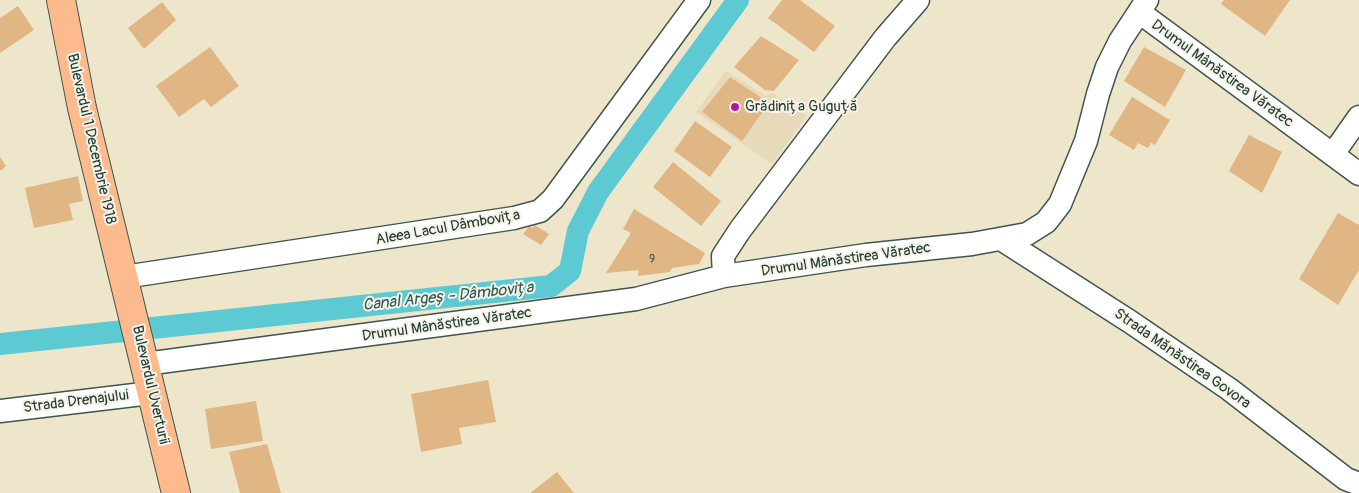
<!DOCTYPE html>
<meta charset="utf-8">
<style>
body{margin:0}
canvas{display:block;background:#eee6cb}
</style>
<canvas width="1359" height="493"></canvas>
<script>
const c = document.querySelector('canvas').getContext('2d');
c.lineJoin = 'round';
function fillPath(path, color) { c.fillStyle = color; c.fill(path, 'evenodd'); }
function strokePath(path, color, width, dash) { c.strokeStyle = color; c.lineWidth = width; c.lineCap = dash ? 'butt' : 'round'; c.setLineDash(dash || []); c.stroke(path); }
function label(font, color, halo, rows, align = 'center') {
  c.font = font + ' Pangolin,sans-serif'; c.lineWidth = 4; c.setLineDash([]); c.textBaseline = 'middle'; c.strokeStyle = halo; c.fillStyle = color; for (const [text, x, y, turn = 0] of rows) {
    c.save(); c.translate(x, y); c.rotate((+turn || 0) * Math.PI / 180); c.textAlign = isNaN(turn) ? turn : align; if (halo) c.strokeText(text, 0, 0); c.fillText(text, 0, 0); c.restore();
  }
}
const built = new Path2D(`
 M726 71 766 96 772 93 807 116 772 164 696 112Z`);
const canal = new Path2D(`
 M0 344 551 286 570 271 578 231 598 192 738 0`);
const building = new Path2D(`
 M782 0H800L835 26 814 52 768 18Z
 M1224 0H1290L1265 36 1221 4Z
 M162 2 176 20 144 49 128 28Z
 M18 6 34 30 0 53V18Z
 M761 36 799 60 774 91 765 90 734 67Z
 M210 47 239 86 211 107 204 99 179 117 156 86Z
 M1144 47 1186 70 1165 107 1124 81Z
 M730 77 769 103 742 141 702 112Z
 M1132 97 1170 120 1155 145 1151 143 1148 148 1138 143 1134 150 1109 135Z
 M695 121 732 147 710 177 674 151Z
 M1249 135 1282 152 1262 193 1229 171Z
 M0 157 6 166 0 171Z
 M673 162 721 201 701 226 653 187Z
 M78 176 83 201 69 204 73 220 34 228 25 188Z
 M634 209 705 253 699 264 672 268 670 272 638 276 639 270 606 273 631 233 623 229Z
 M1338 213 1359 225V270L1338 305 1299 279Z
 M535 225 549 234 541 245 523 234 529 226 532 228Z
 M488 380 496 422 459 428 462 444 421 452 411 394Z
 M256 401 263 441 211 449 205 409Z
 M267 444 281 493H240L229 452Z
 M557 472 574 493H530Z`);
const minor = new Path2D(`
 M1139 12 1359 174
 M1333 154 1359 117
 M1001 239 1129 321 1229 389 1346 479 1359 484
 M724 276 723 256 740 230 885 38 918 0
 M124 277 514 218 540 211 553 199 699 0
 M145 364 636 299 724 276 866 255 972 244 1027 234 1046 222 1060 204 1086 141 1098 94 1107 67 1120 41 1147 0
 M0 411 151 393`);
const major = new Path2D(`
 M61 0 82 108 176 493`);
const markers = [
 [735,107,5,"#b5179e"]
];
const numberNames = [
 ["9",652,260]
];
const streetNames = [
 ["Drumul Mânăstirea Văratec",1222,74,36],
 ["Bulevardul 1 Decembrie 1918",91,139,77],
 ["Aleea Lacul Dâmbovița",448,228,-10],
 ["Drumul Mânăstirea Văratec",846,260,-8],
 ["Drumul Mânăstirea Văratec",447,325,-8],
 ["Strada Mănăstirea Govora",1182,359,35],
 ["Bulevardul Uverturii",150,385,77],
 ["Strada Drenajului",76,402,-7]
];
const poiNames = [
 ["Grădinița Guguță",745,107]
];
const waterNames = [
 ["Canal Argeș - Dâmbovița",448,297,-6]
];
fillPath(built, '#e7daba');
strokePath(canal, '#5dcad3', 22);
fillPath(building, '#e0b684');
strokePath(minor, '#3e564b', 25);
strokePath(major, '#3e564b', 30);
strokePath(minor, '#fff', 22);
strokePath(major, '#fcba8d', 28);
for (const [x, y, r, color] of markers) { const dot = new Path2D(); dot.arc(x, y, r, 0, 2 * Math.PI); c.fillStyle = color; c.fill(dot); strokePath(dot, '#f7f3e8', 2); }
label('12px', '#4f5b48', null, numberNames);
label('15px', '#1f3d34', '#f7f3e8', streetNames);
label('15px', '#1f3d34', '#f7f3e8', poiNames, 'left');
label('italic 16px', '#2b5954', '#f7f3e8', waterNames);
</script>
